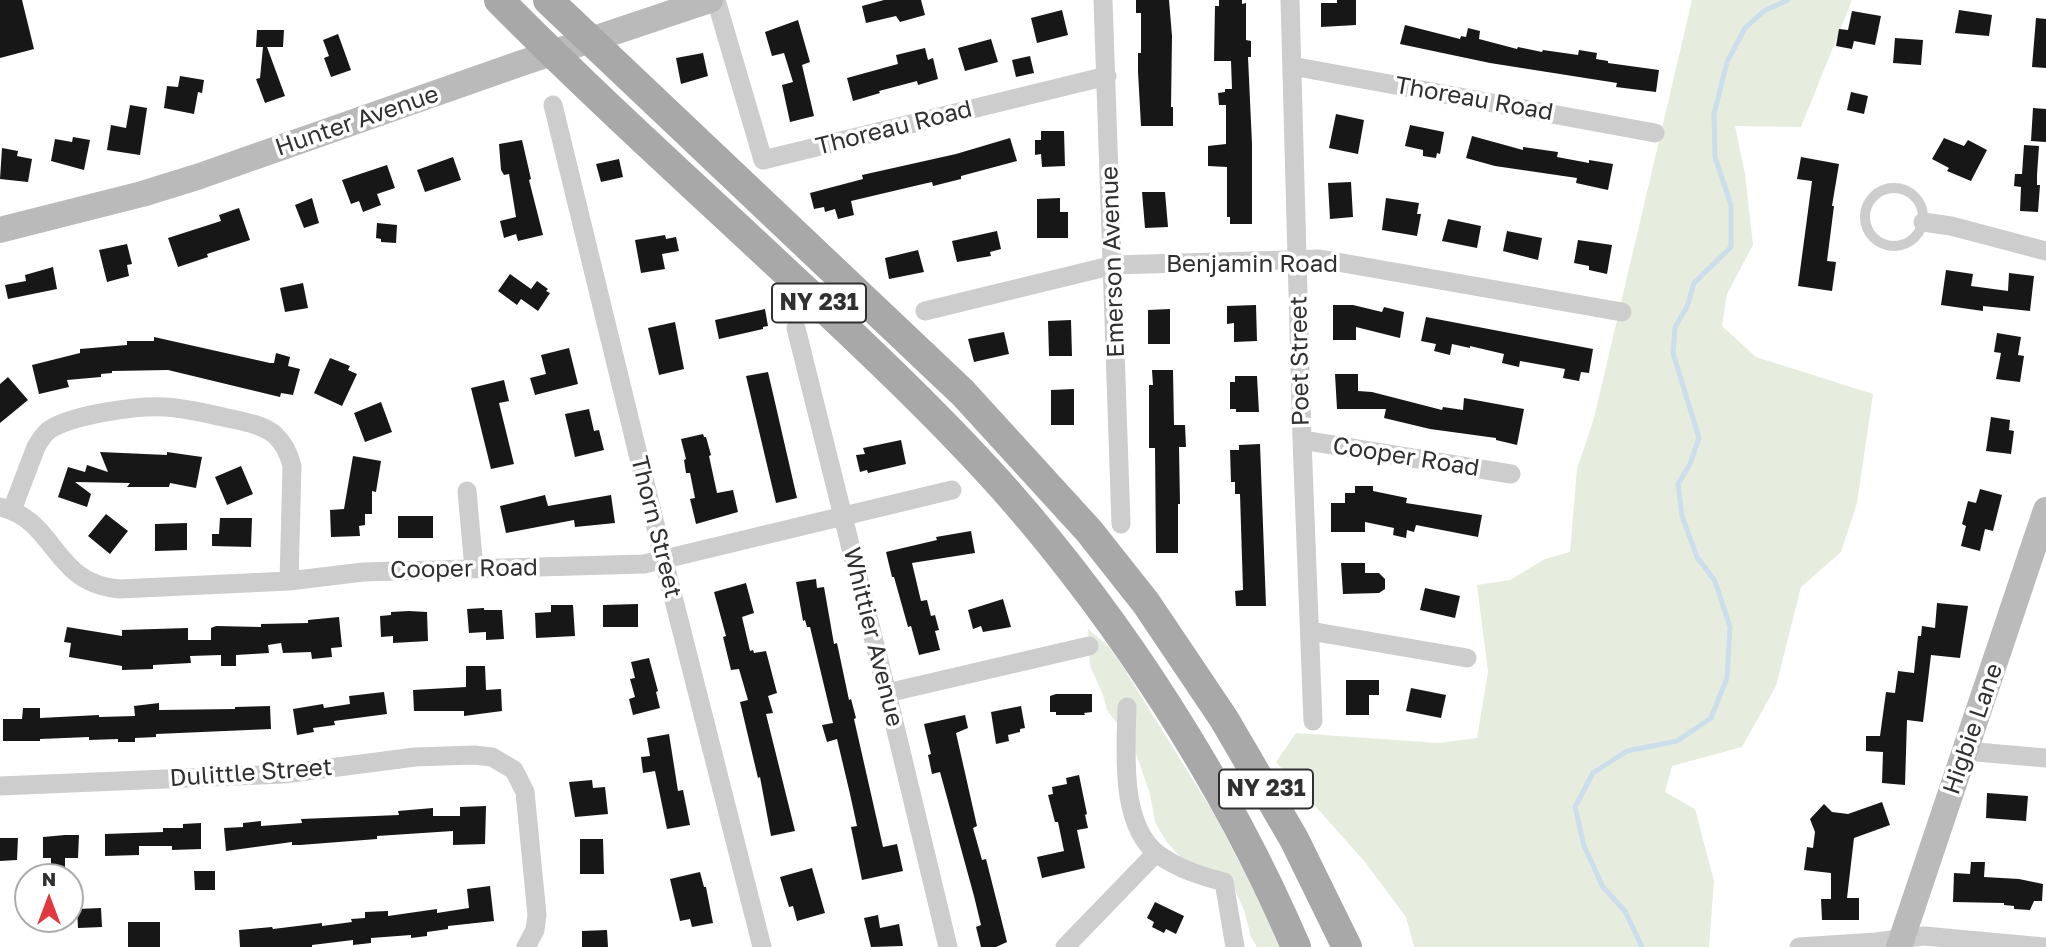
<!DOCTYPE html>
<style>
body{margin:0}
#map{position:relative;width:2046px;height:947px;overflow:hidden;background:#fff;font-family:"Golos Text",sans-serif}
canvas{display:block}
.north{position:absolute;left:14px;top:863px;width:70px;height:70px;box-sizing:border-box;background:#fff;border:2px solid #acacac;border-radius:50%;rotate:0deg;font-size:19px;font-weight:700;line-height:28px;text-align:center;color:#303030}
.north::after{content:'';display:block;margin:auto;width:24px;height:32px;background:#e13840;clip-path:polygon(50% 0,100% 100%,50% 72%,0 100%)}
</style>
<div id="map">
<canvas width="2046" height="947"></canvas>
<div class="north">N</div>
</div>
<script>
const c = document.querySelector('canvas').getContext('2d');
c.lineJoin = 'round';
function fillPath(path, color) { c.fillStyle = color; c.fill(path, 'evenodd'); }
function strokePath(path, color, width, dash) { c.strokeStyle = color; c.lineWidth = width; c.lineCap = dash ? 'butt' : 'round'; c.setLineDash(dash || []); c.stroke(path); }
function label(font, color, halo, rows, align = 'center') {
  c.font = font + ' "Golos Text",sans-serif'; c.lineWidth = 7; c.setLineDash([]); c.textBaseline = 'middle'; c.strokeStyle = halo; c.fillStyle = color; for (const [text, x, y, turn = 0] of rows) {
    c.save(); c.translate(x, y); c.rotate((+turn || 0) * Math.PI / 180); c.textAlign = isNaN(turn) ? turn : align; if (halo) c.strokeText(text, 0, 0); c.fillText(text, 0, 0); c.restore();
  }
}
const green = new Path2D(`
 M1692 0H1852L1801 127 1735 126 1745 174 1753 245 1727 294 1722 326 1756 357 1873 394 1857 503 1841 552 1801 587 1776 686 1742 747 1672 766 1665 792 1695 809 1714 881 1709 947H1414L1406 917 1365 862 1276 762 1296 733 1438 743 1477 738 1488 672 1477 585 1510 580 1545 559 1570 552 1577 469 1594 418Z
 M1088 629 1109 647 1123 667 1213 812 1284 947H1257L1251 937 1244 910 1233 886 1186 863 1166 841 1155 822 1150 794 1133 745 1107 710 1103 695 1090 666Z`);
const stream = new Path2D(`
 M1642 947 1625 911 1603 887 1584 846 1575 807 1593 773 1627 751 1677 741 1711 718 1727 678 1730 627 1715 581 1697 557 1682 516 1678 484 1690 464 1699 438 1673 353 1675 327 1687 307 1694 283 1731 247V205L1715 157 1714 114 1727 62 1745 28 1764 11 1788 0`);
const building = new Path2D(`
 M0 0H22L34 49 0 58Z
 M884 0H921L925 15 900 22 896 16 866 23 862 6Z
 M1136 0H1169L1172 36 1171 107H1173V126H1141L1138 72V53H1141V13H1136Z
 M1219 0H1242V4L1246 3V40L1251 41V57H1248L1252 144V224H1230V217H1227V167L1208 166V146L1226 144V105H1219L1218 93 1225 92V89H1232L1231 61H1214L1215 6H1219Z
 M1337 0H1356V25L1321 27V3H1337Z
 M1062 10 1068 35 1037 43 1031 18Z
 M1959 10 1992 15 1989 36 1955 33Z
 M1852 11 1881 16 1875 45 1854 41 1852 49 1836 46 1839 29 1848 30Z
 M2036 18 2046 19V68L2032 67Z
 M798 20 810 62 802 65 814 116 790 122 782 85 793 82 784 53 772 56 765 32Z
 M1405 25 1460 39 1461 36 1466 37 1468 28 1480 31 1479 39 1517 49 1518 47 1542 52 1543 50 1578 55 1579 50 1597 53 1596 59 1608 61V63L1659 70 1656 92 1616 87 1617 83 1490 63 1400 44Z
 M257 30H284L283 47H267L285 96 265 103 256 79 260 78 263 47H256Z
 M338 34 351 70 331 77 324 58 329 56 323 40Z
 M1895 38 1923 40 1921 65 1893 63Z
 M991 39 998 62 965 71 958 48Z
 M925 48 928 60 933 58 938 79 918 85 917 81 879 91 880 93 853 101 847 78 898 64 896 55Z
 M703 53 708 76 681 84 676 58Z
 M1030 56 1034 73 1016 77 1012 60Z
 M180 76 204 80 202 93 198 92 194 114 164 108 167 86 178 87Z
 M1851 92 1868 96 1864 114 1847 110Z
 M130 105 147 108 140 155 107 150 111 125 126 128Z
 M2033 108 2046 109V142L2031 141Z
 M1336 114 1364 120 1358 154 1329 148Z
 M1410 125 1444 132 1440 154 1437 153 1436 158 1423 156V150L1405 146Z
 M1041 131H1064L1065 166 1042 167 1041 154 1035 155V140H1041Z
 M1472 136 1523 150V147L1558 152 1557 157 1589 163V160L1613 164 1608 190 1576 183 1577 178 1495 166 1466 158Z
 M73 137 90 140 84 170 51 161 55 139 72 142Z
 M1010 138 1017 161 961 176V179L933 186 932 182 923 184 851 201 854 215 838 219 835 209 825 212 824 207 814 209 810 193 863 179 862 175 956 154Z
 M1944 138 1964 146 1968 140 1987 150 1971 181 1947 171 1949 168 1932 159Z
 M522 140 531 179 529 180 543 235 518 241 516 234 504 238 500 221 516 217 509 174 504 175 501 170 499 144Z
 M2024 145 2039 146 2037 175V185H2040L2038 212 2020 211 2021 187 2014 186 2015 174H2022Z
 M2 148 18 151 17 156 32 159 28 182 0 179Z
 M453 157 461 180 425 192 417 170Z
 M1801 157 1839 164 1832 206H1834L1827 261 1836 262 1832 291 1798 286 1812 181 1797 179Z
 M619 159 623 177 601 182 596 164Z
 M387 165 395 188 377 194 381 205 363 212 359 201 351 204 342 180Z
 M1351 182 1353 217 1330 219 1328 183Z
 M1142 192H1165L1168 227 1145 228Z
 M312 198 319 223 304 228 295 205Z
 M1060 198V212H1068V238H1037V199Z
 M1386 198 1419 203 1417 214H1421L1417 236 1382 230Z
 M239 208 250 240 207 254 208 257 178 267 168 238 221 221 219 215Z
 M1448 219 1481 226 1477 248 1442 241Z
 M377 223 397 225 396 243 381 242V239L376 238Z
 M997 231 1001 249 990 252 991 256 957 262 952 241Z
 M1507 231 1542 238 1538 260 1503 251Z
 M665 235 666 239 676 237 679 251 662 254 665 269 641 273 635 240Z
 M1578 240 1612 245 1607 274 1589 270V266L1574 263Z
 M127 244 132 264 127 265 129 276 107 282 99 250Z
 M918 250 924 272 889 279 885 258Z
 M53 267 57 289 8 299 5 285 26 281 25 275Z
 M1946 270 1973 274 1971 286 2008 291 2009 273 2034 276 2030 311 1983 306V311L1941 305Z
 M510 274 531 289 537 281 548 289 546 291 550 293 538 311 521 299 517 305 498 291Z
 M303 283 308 308 285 312 280 288Z
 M1256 305 1257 341 1234 342V323L1227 324V306Z
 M1333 305H1353L1382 312 1384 307 1404 312 1400 338 1356 327V340H1333Z
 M765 309 768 326 763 327V329L719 339 715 320Z
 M1170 309V344H1148V310Z
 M1426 317 1593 349 1589 373 1581 372 1579 381 1563 378 1565 369 1520 361 1519 367 1502 363 1504 354 1470 346V348L1452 344 1450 355 1434 351 1436 344 1421 341Z
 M1071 320 1072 356H1049L1048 321Z
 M675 322 684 369 659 375 648 328Z
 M1004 332 1009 354 974 362 968 339Z
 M1997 333 2021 337 2018 355 2024 356 2020 382 1996 379 2001 353 1994 352Z
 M154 337 270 363H274L276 353 290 357 288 366 300 369 293 395 281 393 280 397 168 370 112 371V373L101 374V377L67 380 69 387 39 394 32 365 80 353V349L127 345V341H154Z
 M569 348 578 384 535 395 530 378 546 374 541 355Z
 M330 358 350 366 348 370 357 374 342 406 314 393Z
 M1152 370H1173L1174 425H1185L1186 447H1179L1180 504H1178V553H1156L1155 448H1149V385H1153Z
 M768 372 797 498 776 503 746 376Z
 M1335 374H1358V391L1372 392 1442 410 1443 407 1463 410 1464 398 1524 409 1517 445 1496 440V438L1430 429 1384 418 1386 409H1337Z
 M1235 376H1257L1259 412H1236V409H1230V382H1235Z
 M8 377 28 400 0 423V384Z
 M504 380 509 401 499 403 514 464 491 469 471 388Z
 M1074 389V425H1051V390Z
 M381 402 392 432 365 442 354 413Z
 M589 409 594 431 599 430 604 450 575 457 565 414Z
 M1991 417 2010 420 2009 430 2014 431 2011 454 1986 451Z
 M703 434 704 437H706L711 455 709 456 717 493 733 490 738 512 696 524 690 499 695 498 690 473H686L684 460 686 459 681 439Z
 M901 440 906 464 868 473 867 470 860 472 856 455 865 454 863 448Z
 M1260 444 1266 606H1236L1235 591 1243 590 1240 494H1235V482H1231L1230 450H1239V445Z
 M100 452 167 455V452L202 457 196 488 170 483 169 487H127L130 483 75 482 91 494 87 507 58 497 68 467 85 472 87 465 108 472Z
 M353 456 381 461 376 492 372 491V514H365V525L359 526 360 536 331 537 330 510 344 509Z
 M241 466 253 494 227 505 215 477Z
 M1355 486H1373V491L1407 498 1406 503 1482 515 1478 537 1416 525 1414 532 1407 530 1406 538 1393 535 1394 528 1365 522V532H1331V503H1345V493H1355Z
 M1980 489 2002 495 1993 531 1985 529 1980 551 1961 546 1966 526 1962 524 1968 501 1976 503Z
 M545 495 548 506 611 495 615 523 575 527 574 520 506 533 500 506Z
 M106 514 128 531 110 554 88 536Z
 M398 516H433V538H398Z
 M220 518H252L251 547 212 546V534H219Z
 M187 523V550L155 551V524Z
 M971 531 975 553 912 563 921 601 927 600 931 616 935 615 939 630 935 631 940 650 919 655 911 626 908 627 894 577H892L886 552 937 540 936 537Z
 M1341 563H1365V573H1379L1385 579V589L1379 593 1343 594Z
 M816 579 817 588 824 587 834 644 837 643 849 700 851 699 856 718 854 719 883 847 897 844 903 871 862 880 851 827 857 826 850 794 837 739 827 742 822 725 833 723 810 627H807L805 620 803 621 796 582Z
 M746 583 754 613 742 617 750 651 753 650 754 653 766 651 777 693 768 696 773 713 766 714 795 831 771 836 760 777 758 778 740 702 748 700 739 669 731 670 723 637 726 636 714 592Z
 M1425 588 1460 596 1455 618 1420 610Z
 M1003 599 1011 627 983 632 981 626 973 629 968 610Z
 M1937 603 1968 606 1960 658 1931 655 1923 722 1907 720 1905 785 1882 783 1883 752 1866 751V736H1880L1886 692 1895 693 1898 671 1914 673 1918 636H1921L1922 626 1935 628Z
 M638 604V627H603V605Z
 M551 605H573L575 636 536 638 535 613 551 612Z
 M484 608V610H502L504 639 486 640V632L469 633 467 609Z
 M409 611 427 612 428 641 393 643V636L381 637 380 616 391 615V612Z
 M339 617 342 647 331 648 332 657 312 659 311 652 283 653 281 643 268 645 269 653 236 655V666H221V655L190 656 191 663 153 665V669L122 670V666L69 657 71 643 64 642 67 627 122 636V630L188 628V640H211V628L216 626 261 627V624L308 623V620Z
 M649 658 658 691 656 692 660 708 633 715 629 699 635 697 630 679 635 678 631 662Z
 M466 666H485L486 690 501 689 502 711 464 716V711H414L413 690 466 687Z
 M1346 680H1379V695H1369V715H1346Z
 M1411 688 1446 695 1441 718 1406 711Z
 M384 692 387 714 334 721 335 725 313 728 314 732 297 735 293 709 323 704 324 708 350 704 349 696Z
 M1056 694H1092V712L1084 713 1085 715H1056V712H1050V696Z
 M159 703V710L235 709V707L270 706 271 729 156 734V737L135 738V742H118V739L89 740V737L40 739V741H3V719H22L23 708H40V718L99 715V717L135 716 134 706Z
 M1021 706 1025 728 1020 729V732L1008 735 1009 741 996 744 991 712Z
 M965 715 968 728 956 733 977 826 973 828 982 860 986 859 1007 942 996 947H981L976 927 981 925 974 896 940 772 932 774 928 755 931 754 924 724Z
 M669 734 678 791 683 790 690 825 667 829 655 771 643 773 641 757 650 756 647 738Z
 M1079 775 1087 814 1085 815 1088 828 1077 830 1085 868 1042 878 1037 857 1064 851 1058 822H1055L1048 795 1053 794 1052 787 1067 784 1066 778Z
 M592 780 593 788 605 787 608 814 575 817 569 782Z
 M1987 793 2028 796 2026 821 1986 818Z
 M1882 802 1890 825 1854 838 1847 898H1859V920H1822L1821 899H1831V873L1804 870 1807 847 1813 848 1815 832 1810 819 1824 804 1832 812 1848 814Z
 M486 806 485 844 453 845V831L377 836V839L300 845H292V842L226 851 224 828 243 827V823L261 821V826L302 823 301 819 399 815 398 811 433 808V816H460V807Z
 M201 823V849L172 850V846H139V855L105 856V834L163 832V828H183V824Z
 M65 835H79L78 858H65V868L51 869V858H43V837Z
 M0 838H18L17 860 0 861Z
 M580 839H603L604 874H580Z
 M1971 862H1985L1984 877 2019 879 2043 884 2042 901H2034L2030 910 2014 909V906L2004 905V903L1953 902 1954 873 1970 874Z
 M812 868 825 913 797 921 793 906 789 907 780 877Z
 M194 871H215V890H195Z
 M700 872 704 887H706L713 923 692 927 690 919 680 921 670 879Z
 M490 886 494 921 448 926V929L427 932V936L411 938V935L371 938V943L353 945V940L312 945V947H240L239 930 272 927 273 929 322 923V926L352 922 351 919 365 918V912L388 911V916L437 909V913L469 908 467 889Z
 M1155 902 1184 916 1176 934 1166 929 1164 933 1152 927 1154 922 1147 918Z
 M101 908 102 927 78 928 77 909Z
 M878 915 880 928 899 924 903 946 871 947 864 918Z
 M128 922H160V947H128Z
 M607 930 608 947H582V931Z`);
const lane = new Path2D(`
 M1865 217a29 29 0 1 1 58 0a29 29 0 1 1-58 0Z`);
const street = new Path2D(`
 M716 0 763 160 1107 76
 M1103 0 1121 524
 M1290 0 1302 440 1313 721
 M1292 66 1655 133
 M553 105 664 561 762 947
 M1923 222 1951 226 2046 251
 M925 311 1114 265 1320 259 1622 312
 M796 328 887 693 948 947
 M1302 440 1511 474
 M467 491 474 569
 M0 507C57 520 52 584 120 589L289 581 363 572 644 564 952 490
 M12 510 36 447C40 440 43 435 49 430 71 415 138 405 165 407 184 408 204 413 223 417 240 421 259 423 274 434 284 443 289 454 292 466L289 581
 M1310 631 1467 658
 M887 693 1089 646
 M1127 707C1126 750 1119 826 1159 855 1179 869 1201 876 1224 882L1235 947
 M1965 751 2046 758
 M0 786 284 774 415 757 474 755 492 757 514 770 525 792 537 915 535 930 526 947
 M1065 947 1156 853
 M1799 947 1876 942 1924 936 2044 947`);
const secondary = new Path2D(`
 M0 230 142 194 197 177 519 64 710 0
 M1899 947 2046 510`);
const primary = new Path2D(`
 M499 0C597 99 702 193 804 289 874 355 944 421 1008 493 1123 624 1227 786 1296 947
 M548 0 963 393 1089 531 1146 603 1224 719 1294 839 1347 947`);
const shields = [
 [819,303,94],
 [1266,789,94]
];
const shieldNames = [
 ["NY 231",819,303],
 ["NY 231",1266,789]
];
const streetNames = [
 ["Thoreau Road",1474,99,10],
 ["Hunter Avenue",357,121,-19],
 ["Thoreau Road",894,128,-14],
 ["Emerson Avenue",1113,262,-92],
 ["Benjamin Road",1252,264],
 ["Poet Street",1300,361,-91],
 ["Cooper Road",1406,457,9],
 ["Thorn Street",656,527,76],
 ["Cooper Road",464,569,-1],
 ["Whittier Avenue",873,637,76],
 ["Higbie Lane",1973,729,-71],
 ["Dulittle Street",251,773,-4]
];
fillPath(green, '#e6eddf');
strokePath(stream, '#ccdeec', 5);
fillPath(building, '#171717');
strokePath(lane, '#cdcdcd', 10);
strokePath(street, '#cdcdcd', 19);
strokePath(secondary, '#bababa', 26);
strokePath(primary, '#a8a8a8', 30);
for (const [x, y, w] of shields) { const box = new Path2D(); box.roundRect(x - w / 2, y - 19.5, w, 39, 5); c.fillStyle = '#fff'; c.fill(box); strokePath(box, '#303030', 2); }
label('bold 23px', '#303030', null, shieldNames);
label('24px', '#303030', '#fff', streetNames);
</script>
